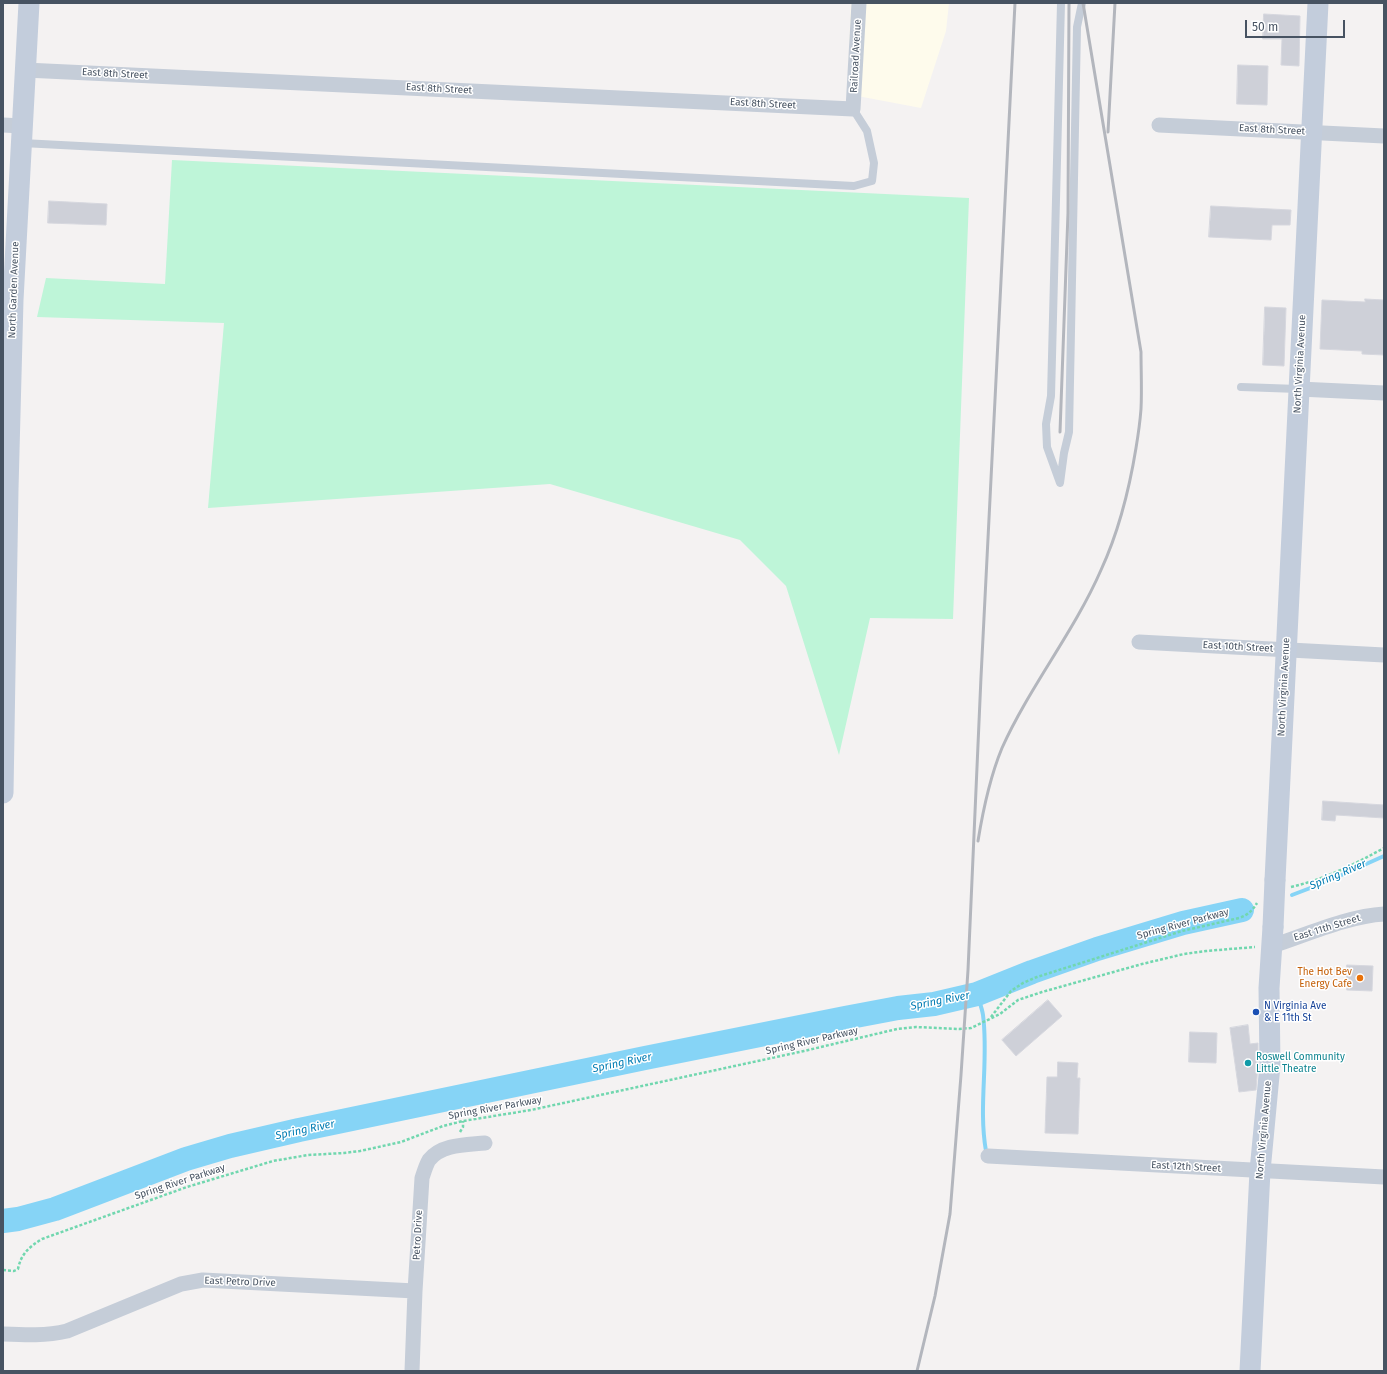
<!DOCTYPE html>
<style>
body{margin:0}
#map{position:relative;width:1387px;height:1374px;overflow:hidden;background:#f4f2f2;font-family:"Fira Sans",sans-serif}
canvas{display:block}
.frame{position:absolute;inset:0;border:4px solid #475362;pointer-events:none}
.scale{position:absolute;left:1245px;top:20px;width:100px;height:18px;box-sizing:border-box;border:2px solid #475362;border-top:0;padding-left:5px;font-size:12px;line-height:14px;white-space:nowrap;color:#475362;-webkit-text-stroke:3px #fff;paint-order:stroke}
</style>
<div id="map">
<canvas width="1387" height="1374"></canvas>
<div class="frame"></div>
<div class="scale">50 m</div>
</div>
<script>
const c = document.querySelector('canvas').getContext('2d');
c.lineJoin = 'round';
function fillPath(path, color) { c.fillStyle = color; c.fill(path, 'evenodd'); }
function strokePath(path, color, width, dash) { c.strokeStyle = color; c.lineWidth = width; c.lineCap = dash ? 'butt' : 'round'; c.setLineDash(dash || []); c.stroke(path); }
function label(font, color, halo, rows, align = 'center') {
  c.font = font + ' "Fira Sans",sans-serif'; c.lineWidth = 3; c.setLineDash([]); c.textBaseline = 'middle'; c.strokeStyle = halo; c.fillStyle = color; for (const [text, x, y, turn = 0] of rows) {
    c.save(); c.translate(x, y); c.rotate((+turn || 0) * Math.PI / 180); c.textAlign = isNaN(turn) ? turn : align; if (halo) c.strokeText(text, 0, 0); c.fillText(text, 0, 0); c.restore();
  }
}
const commercial = new Path2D(`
 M851 3H949L946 31 921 108 847 94Z`);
const green = new Path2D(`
 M172 160 969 198 953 619 870 618 839 755 786 586 740 540 550 484 208 508 224 323 37 317 46 278 165 284Z`);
const stream = new Path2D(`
 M1292 895 1326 882 1384 856
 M977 994C979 1001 982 1008 983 1015 989 1060 978 1106 986 1151`);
const river = new Path2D(`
 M3 1221 18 1219 55 1209 186 1159 230 1146 299 1130 645 1058 845 1018 898 1008 934 1004 977 994 1032 972 1097 949 1183 923 1242 910`);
const building = new Path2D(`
 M1264 14 1300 16 1299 66 1281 65 1282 39H1263Z
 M1238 65 1268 66 1267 105 1237 104Z
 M49 201 107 204 106 225 48 223Z
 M1211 206 1291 210 1290 225H1272L1271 240 1209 237Z
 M1365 299 1384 300V355L1362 354V351L1320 349 1322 300 1365 302Z
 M1265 307 1286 308 1284 366 1263 365Z
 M1323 801 1384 805V818L1336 815 1335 821 1322 820Z
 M1347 965 1373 966 1372 991 1347 990Z
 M1048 1000 1062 1016 1016 1056 1002 1040Z
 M1248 1025 1250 1044 1258 1043V1065L1256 1090 1239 1092 1230 1028Z
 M1190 1032 1217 1033 1216 1063 1189 1062Z
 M1058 1062 1078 1063 1077 1078H1080L1078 1134 1045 1133 1047 1077H1057Z`);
const path = new Path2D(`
 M1291 887C1325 879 1353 865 1384 848
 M991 1017 1011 991 1023 983 1037 977 1182 931 1239 918C1248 915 1252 911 1257 903
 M460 1132 463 1127V1121
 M3 1270 14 1271 18 1269C21 1254 29 1247 42 1239L187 1187 273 1161 308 1155 344 1153 360 1151 401 1142 443 1126 463 1121 531 1110 804 1051 897 1029 916 1027 959 1029 971 1028 1000 1014 1018 1000 1042 992 1142 964 1184 954 1206 951 1255 947`);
const lane = new Path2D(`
 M1061 3 1051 396 1046 424 1047 447 1060 483 1064 453 1069 432 1077 27 1082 3
 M22 143 854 186 872 181 874 163 867 131 853 109
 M1241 387 1298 389`);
const street = new Path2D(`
 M25 70 853 109 859 3
 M3 125 22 126
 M1159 125 1384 136
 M1299 389 1384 393
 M1139 642 1384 655
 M1272 946C1306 935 1348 916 1384 914
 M988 1156 1384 1177
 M3 1334C25 1335 46 1336 67 1331L181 1284 203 1280 415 1291
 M412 1371 415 1291 422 1178C424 1172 426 1165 429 1160 442 1144 466 1145 485 1143`);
const secondary = new Path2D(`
 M3 793 8 489 13 300 29 3
 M1275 880 1318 3
 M1250 1371 1260 1171 1270 1065 1269 988 1273 927`);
const rail = new Path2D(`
 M1108 132 1115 3
 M1060 432 1068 213 1069 3
 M978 841C983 810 990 777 1002 748 1030 686 1074 632 1101 570 1119 531 1129 491 1136 448 1138 436 1140 422 1141 409 1142 390 1141 371 1141 352L1083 3
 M917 1371 935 1296 950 1214 961 1075 968 970 981 677 1015 3`);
const secondaryBridge = new Path2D(`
 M1273 927 1275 880`);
const markers = [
 [1360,978,4,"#e8710a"],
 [1256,1012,4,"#1a4fb4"],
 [1248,1063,4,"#0f9aa8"]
];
const streetNames = [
 ["Railroad Avenue",856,56,-87],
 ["East 8th Street",115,74,3],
 ["East 8th Street",439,89,3],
 ["East 8th Street",763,104,3],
 ["East 8th Street",1272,130,3],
 ["North Garden Avenue",14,290,-88],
 ["North Virginia Avenue",1300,364,-87],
 ["East 10th Street",1238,647,3],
 ["North Virginia Avenue",1284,687,-87],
 ["Spring River Parkway",1183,924,-15],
 ["East 11th Street",1327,928,-17],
 ["Spring River Parkway",812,1041,-13],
 ["Spring River Parkway",495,1108,-10],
 ["North Virginia Avenue",1264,1130,-85],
 ["East 12th Street",1186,1167,3],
 ["Spring River Parkway",180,1182,-18],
 ["Petro Drive",418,1235,-87],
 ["East Petro Drive",240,1282,2]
];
const foodNames = [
 ["The Hot Bev",1352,972],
 ["Energy Cafe",1352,984]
];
const transitNames = [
 ["N Virginia Ave",1264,1006],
 ["& E 11th St",1264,1018]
];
const cultureNames = [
 ["Roswell Community",1256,1057],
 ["Little Theatre",1256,1069]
];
const waterNames = [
 ["Spring River",1338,875,-23],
 ["Spring River",940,1001,-11],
 ["Spring River",622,1063,-12],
 ["Spring River",305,1130,-12]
];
fillPath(commercial, '#fefbec');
fillPath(green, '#bef5d8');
strokePath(stream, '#86d4f6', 4);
strokePath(river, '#86d4f6', 24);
fillPath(building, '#ced0d8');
strokePath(building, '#d6d7de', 1);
strokePath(path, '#71d7af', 2.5, [3, 2]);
strokePath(lane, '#c5cdd8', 8);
strokePath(street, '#c5cdd8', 15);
strokePath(secondary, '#c3cddc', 21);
strokePath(rail, '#b3b6bd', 3);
strokePath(secondaryBridge, '#c3cddc', 21);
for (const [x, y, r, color] of markers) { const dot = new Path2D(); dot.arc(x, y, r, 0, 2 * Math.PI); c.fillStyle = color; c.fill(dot); strokePath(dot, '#fff', 1.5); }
label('10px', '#475362', '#fff', streetNames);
label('10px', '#c56008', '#fff', foodNames, 'right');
label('10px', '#164399', '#fff', transitNames, 'left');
label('10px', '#0d838f', '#fff', cultureNames, 'left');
label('italic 11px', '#017cb3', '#fff', waterNames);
</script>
